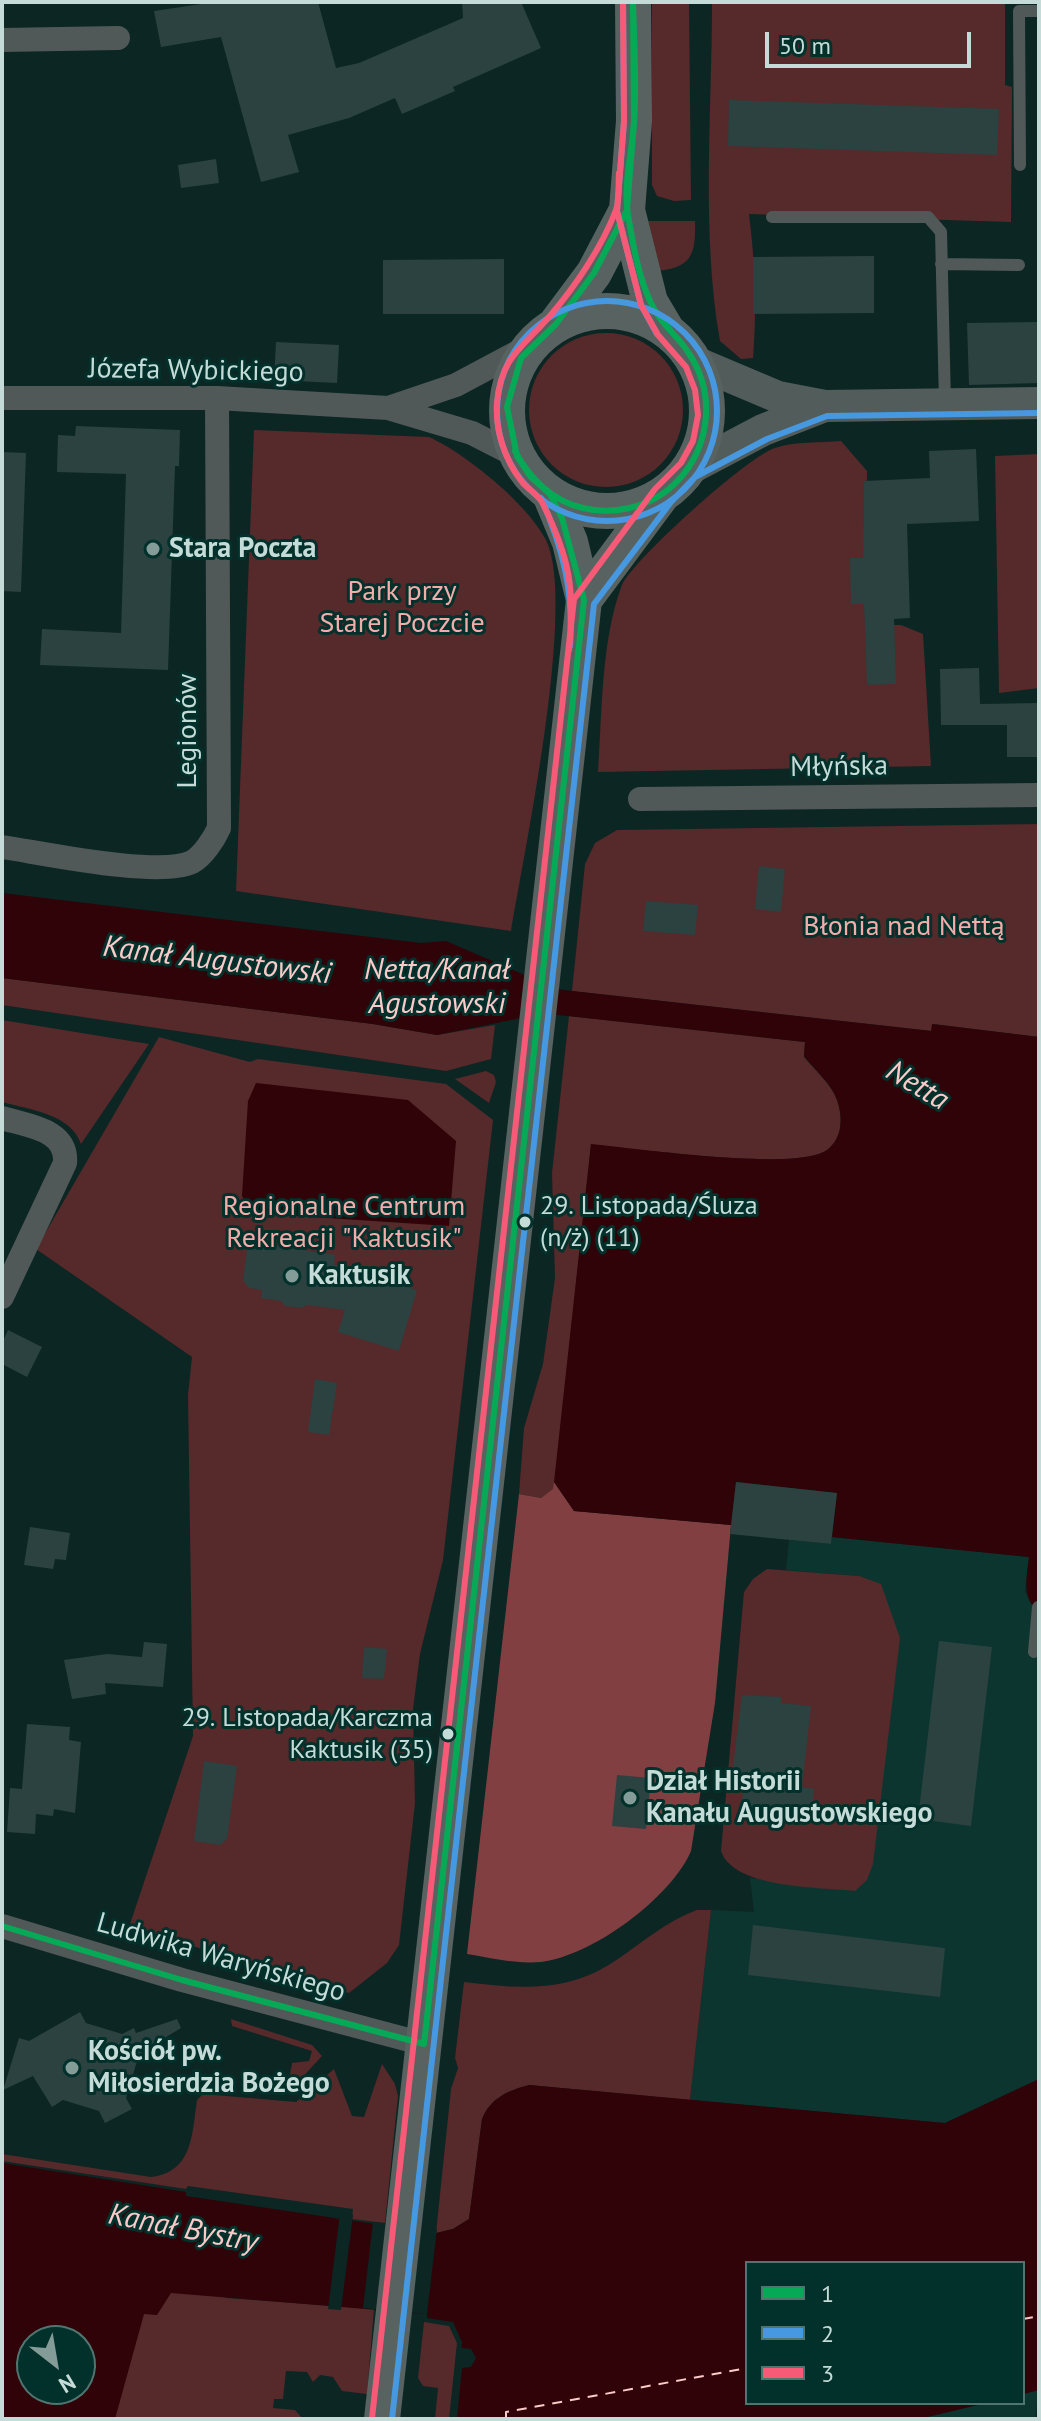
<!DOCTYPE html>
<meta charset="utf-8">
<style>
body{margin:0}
#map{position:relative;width:1041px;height:2421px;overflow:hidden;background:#0c2624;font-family:"PT Sans",sans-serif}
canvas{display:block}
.frame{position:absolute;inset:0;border:4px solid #c5dbd7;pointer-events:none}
.legend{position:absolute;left:745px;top:2261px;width:280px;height:144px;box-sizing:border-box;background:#02312c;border:2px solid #507570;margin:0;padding:10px 14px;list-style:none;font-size:24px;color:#c5dbd7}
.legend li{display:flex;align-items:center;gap:16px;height:40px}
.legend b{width:40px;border:2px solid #507570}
.north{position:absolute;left:16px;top:2325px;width:80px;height:80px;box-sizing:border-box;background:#02312c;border:2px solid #507570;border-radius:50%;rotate:149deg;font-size:22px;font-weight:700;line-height:32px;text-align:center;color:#c5dbd7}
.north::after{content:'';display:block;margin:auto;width:28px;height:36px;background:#849c98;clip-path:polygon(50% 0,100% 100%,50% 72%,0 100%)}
.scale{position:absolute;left:765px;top:32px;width:206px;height:36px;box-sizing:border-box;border:4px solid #c5dbd7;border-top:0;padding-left:10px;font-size:24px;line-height:28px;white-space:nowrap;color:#c5dbd7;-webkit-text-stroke:6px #02312c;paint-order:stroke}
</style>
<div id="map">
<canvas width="1041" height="2421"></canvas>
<div class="frame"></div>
<ul class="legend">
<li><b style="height:10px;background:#06aa56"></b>1</li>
<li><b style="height:10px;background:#4699e1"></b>2</li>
<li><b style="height:10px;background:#f75a77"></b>3</li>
</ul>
<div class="north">N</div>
<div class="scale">50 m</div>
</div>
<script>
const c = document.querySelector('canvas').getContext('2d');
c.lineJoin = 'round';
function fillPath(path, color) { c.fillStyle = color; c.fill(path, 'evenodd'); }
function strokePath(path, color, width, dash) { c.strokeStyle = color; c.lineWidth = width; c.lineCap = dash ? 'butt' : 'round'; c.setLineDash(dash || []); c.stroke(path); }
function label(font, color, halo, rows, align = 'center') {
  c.font = font + ' "PT Sans",sans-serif'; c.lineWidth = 6; c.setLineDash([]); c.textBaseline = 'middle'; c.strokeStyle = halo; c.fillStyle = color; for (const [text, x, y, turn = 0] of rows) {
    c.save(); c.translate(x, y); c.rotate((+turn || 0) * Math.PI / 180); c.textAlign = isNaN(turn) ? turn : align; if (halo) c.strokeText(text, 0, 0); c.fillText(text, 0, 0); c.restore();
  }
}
const built = new Path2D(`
 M832 1537 1029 1557 1025 1591 1033 1607 1039 1611V2079L945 2123 690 2100 711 1910 754 1912 750 1878 855 1891 859 1576 786 1570 789 1540 831 1544Z
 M1039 2390 1035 2419H919L986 2403H1023V2394Z`);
const green = new Path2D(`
 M652 2H689L691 200 674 201 657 196 652 185Z
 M712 2H1005V85L1012 87 1011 222 749 214C755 261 757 311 753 358L741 359 720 341C701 231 712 113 712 2Z
 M648 221H695C696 256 691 269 653 271Z
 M529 410a77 77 0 1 1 154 0a77 77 0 1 1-154 0Z
 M254 430 429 437C465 453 528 504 546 540 577 603 524 853 511 931L236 891Z
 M841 441 867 471 866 625H901L923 634 931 766 598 772C602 715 601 639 622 585 633 560 748 456 775 448 795 441 821 443 841 441Z
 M1039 454V688L999 693 995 456Z
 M1039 824V1037L933 1024 932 1031 572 991 585 864 595 843 617 830Z
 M2 978 373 1024 437 1035 495 1025 491 1059 446 1071 2 1005Z
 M569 1016 805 1042 804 1057C814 1069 832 1085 837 1100 843 1117 843 1138 827 1150 798 1172 634 1148 591 1145L554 1489 541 1498 519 1494 524 1428 543 1364 555 1278 552 1173Z
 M2 1020 149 1044 81 1144C70 1113 30 1110 2 1102Z
 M159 1037 250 1062 258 1059 446 1084 493 1120 443 1560 420 1654 413 1709 415 1803 399 1945 387 1963 349 1993 129 1927 193 1736 188 1395 192 1357 36 1249Z
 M486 1071 494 1075 496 1082 489 1103 455 1079Z
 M767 1569 859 1576 881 1584 900 1638 873 1864 867 1880 855 1891C819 1887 734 1889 721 1851L744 1592 753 1579Z
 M697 1910H711L690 2100 529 2085C507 2091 491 2098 482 2119L469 2219 453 2229 436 2233 451 2089 458 2068 455 2058 464 1982C521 1989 569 1993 618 1959 644 1941 667 1921 697 1910Z
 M231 2019 312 2045 322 2056 297 2083 288 2086 292 2063 309 2061 312 2051 232 2026Z
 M382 2064 395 2084 398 2096 385 2223 352 2219 353 2209 188 2186 186 2189 2 2161V2154L151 2177C193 2172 192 2134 197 2100L203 2094 296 2102 334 2069 352 2116 364 2117Z
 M67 2237 227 2298 374 2309 367 2394 342 2391 333 2377 320 2375 313 2382 307 2372 286 2371 283 2399H274L273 2408 295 2410 303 2419H26L80 2389V2341Z
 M424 2322 449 2326 457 2343 449 2419H435L438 2388 423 2386 418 2378Z`);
const forest = new Path2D(`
 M554 1482 574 1511 731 1525 715 1703 691 1851C671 1898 592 1956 541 1962 516 1964 491 1958 467 1954L519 1494 541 1498 553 1489Z`);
const water = new Path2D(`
 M2 893 421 943 446 941 527 976 526 985 572 991 931 1031 932 1024 1039 1037V1611C1021 1600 1027 1575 1029 1557L832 1537 837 1493 736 1482 731 1525 574 1511 554 1482 591 1144C634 1148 798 1172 827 1150 843 1138 843 1117 837 1100 832 1084 814 1069 804 1056L805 1042 522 1011 521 1018 437 1035 373 1024 2 978Z
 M256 1083 408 1100 456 1141 449 1226 252 1213 242 1196 248 1101Z
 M1039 2079V2390L1023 2394V2263H747V2403H986L919 2419H454L462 2342 453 2322 427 2318V2314L171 2293 157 2315 144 2314 115 2419H2V2163L186 2192V2196L436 2233 453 2229 469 2219 482 2119C491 2098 507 2091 529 2085L945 2123ZM32 2341H80V2389H32Z`);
const pier = new Path2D(`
 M340 2213 353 2215 341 2310 328 2309Z
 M373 2222 437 2229 427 2314 363 2308Z
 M457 2347 471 2349 476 2358 471 2367 462 2368 457 2419H450Z`);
const ferry = new Path2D(`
 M1023 2319 1039 2316
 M506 2419V2412L747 2368`);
const building = new Path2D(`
 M215 2H318L336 68 359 63 463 18 462 2H521L541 48 453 87 455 91 402 114 395 98 349 118 288 135 299 172 261 182 221 37 161 47 154 11Z
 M729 100 999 109 997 155 728 146Z
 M216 159 219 183 181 188 178 165Z
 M874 256V313L753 314V257Z
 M504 259V314H383V260Z
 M1039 322V383L969 385 967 323Z
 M276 342 339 345 337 383 274 380Z
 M76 426 180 430 179 466H175L168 670 40 665 42 629 121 633 126 474 57 472 58 435 75 436Z
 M976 449 979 521 907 524 910 618 894 619 896 684 867 685 864 604H851L850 558H863L864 481 930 478 929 451Z
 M2 452 26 453 21 592 2 591Z
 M979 668 980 704 1039 703V757H1007V725H941L940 669Z
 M759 866 785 869 781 912 755 909Z
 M646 901 698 905 695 935 643 931Z
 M257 1243 335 1255 334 1264 341 1268 417 1290 399 1351 338 1332 345 1310 307 1305 302 1308 285 1306 281 1301 261 1298 262 1290 249 1288 243 1280 247 1250Z
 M8 1330 42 1347 27 1377 2 1364V1343Z
 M315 1379 337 1383 329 1435 308 1432Z
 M736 1482 837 1493 831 1544 730 1534Z
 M30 1527 70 1533 66 1560 55 1559 53 1569 24 1565Z
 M939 1641 992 1647 971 1826 918 1819Z
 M144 1642 167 1644 163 1687 105 1683 106 1694 72 1699 64 1660 107 1654 142 1657Z
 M364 1647 387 1649 384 1679 362 1678Z
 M742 1695 781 1697V1703L811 1706 802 1787 814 1789 811 1817 741 1809 744 1783 731 1782Z
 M27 1724 70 1727 69 1740 81 1742 75 1813 54 1809 53 1816 36 1814 35 1834 7 1832 10 1788 22 1789Z
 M204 1761 237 1766 227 1839 220 1845 194 1841Z
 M617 1775 651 1778 646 1829 612 1826Z
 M753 1925 945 1948 940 1997 748 1975Z
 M80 2012 86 2023 122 2034 134 2028 136 2033 177 2019 181 2028 145 2050 148 2055 137 2061 126 2098 132 2109 105 2123 99 2111 63 2100 52 2107 33 2076 3 2090 19 2038 29 2041Z`);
const lane = new Path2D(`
 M1020 165 1019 11H1039
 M772 217H928L941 232 945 403
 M941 264 1019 265
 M1034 1652 1038 1607`);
const street = new Path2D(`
 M2 40 118 38
 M2 398H217L388 408 472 433 517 456
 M388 408 456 385 531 345
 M640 799 1039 795
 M2 847C43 853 159 878 192 862 203 856 214 839 219 828L217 398
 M2 1118C27 1126 68 1129 65 1163L2 1297
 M2 1926 182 1980 424 2044`);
const secondary = new Path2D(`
 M695 362 778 397 825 406 1039 403
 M689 469 763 430 822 407`);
const primary = new Path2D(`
 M633 2 634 121 627 210 650 302 666 329
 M507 411a100 100 0 1 1 200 0a100 100 0 1 1-200 0Z
 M556 324 594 273 627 210
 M584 600 662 495
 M382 2419 584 600 570 542 550 494`);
const bus1 = new Path2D(`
 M595 271 627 210 634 121 633 2
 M515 451C529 478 552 501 583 508 612 515 646 508 669 489 710 454 718 396 688 352 677 335 659 322 651 303 638 276 633 244 628 215 623 184 632 155 634 124 637 84 634 43 633 2
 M2 1926 182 1980 424 2044
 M424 2044 584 600 562 518 550 494 531 477 517 456 507 407 521 358 556 324 594 273 627 210`);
const bus2 = new Path2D(`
 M623 2 624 121 617 211 641 305 657 334
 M497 411a110 110 0 1 1 220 0a110 110 0 1 1-220 0Z
 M541 498C563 548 574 592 570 646
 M392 2419 594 604 671 502 695 477 767 439 827 416 1039 413`);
const bus3 = new Path2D(`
 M569 650C575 589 570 559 543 504 539 495 529 490 522 482 505 460 495 431 497 403 501 357 522 348 549 317 575 287 602 247 616 210 620 199 618 185 619 173
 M372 2418 574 599 655 489 681 463 693 441 698 415 695 390 686 367 658 335 641 305 617 211 624 121 623 2`);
const markers = [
 [153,549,8,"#849c98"],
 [525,1222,7,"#c5dbd7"],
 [292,1276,8,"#849c98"],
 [448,1734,7,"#c5dbd7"],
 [630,1798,8,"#849c98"],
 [72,2068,8,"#849c98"]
];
const busNames = [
 ["29. Listopada/Śluza",540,1207],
 ["(n/ż) (11)",540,1239],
 ["29. Listopada/Karczma",433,1719,"right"],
 ["Kaktusik (35)",433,1751,"right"]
];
const streetNames = [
 ["Józefa Wybickiego",196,371,1],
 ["Legionów",188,731,-90],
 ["Młyńska",839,767,-1],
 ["Ludwika Waryńskiego",221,1958,16]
];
const poiNames = [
 ["Stara Poczta",169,549],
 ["Kaktusik",308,1276],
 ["Dział Historii",646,1782],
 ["Kanału Augustowskiego",646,1814],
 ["Kościół pw.",88,2052],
 ["Miłosierdzia Bożego",88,2084]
];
const parkNames = [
 ["Park przy",402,592],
 ["Starej Poczcie",402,624],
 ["Błonia nad Nettą",904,927],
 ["Regionalne Centrum",344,1207],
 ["Rekreacji \"Kaktusik\"",344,1239]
];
const waterNames = [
 ["Kanał Augustowski",217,961,7],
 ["Netta/Kanał",437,970],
 ["Agustowski",437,1004],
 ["Netta",917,1086,31],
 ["Kanał Bystry",183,2229,11]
];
fillPath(built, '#0d3530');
fillPath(green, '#56292b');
fillPath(forest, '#823f41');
fillPath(water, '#2f0307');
fillPath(pier, '#0c2624');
strokePath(ferry, '#fbcac9', 2, [10, 8]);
fillPath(building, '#2b4240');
strokePath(lane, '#505958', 12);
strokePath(street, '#505958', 24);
strokePath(secondary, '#525c5a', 32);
strokePath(primary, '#586361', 36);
strokePath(bus1, '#06aa56', 6);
strokePath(bus2, '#4699e1', 6);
strokePath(bus3, '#f75a77', 6);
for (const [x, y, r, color] of markers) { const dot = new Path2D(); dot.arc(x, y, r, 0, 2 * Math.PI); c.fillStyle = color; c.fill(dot); strokePath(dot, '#02312c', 3); }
label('26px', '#c5dbd7', '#02312c', busNames, 'left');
label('28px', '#c5dbd7', '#02312c', streetNames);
label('bold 28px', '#c5dbd7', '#02312c', poiNames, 'left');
label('28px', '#f2acaa', '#02312c', parkNames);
label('italic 30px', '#fbcac9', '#02312c', waterNames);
</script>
